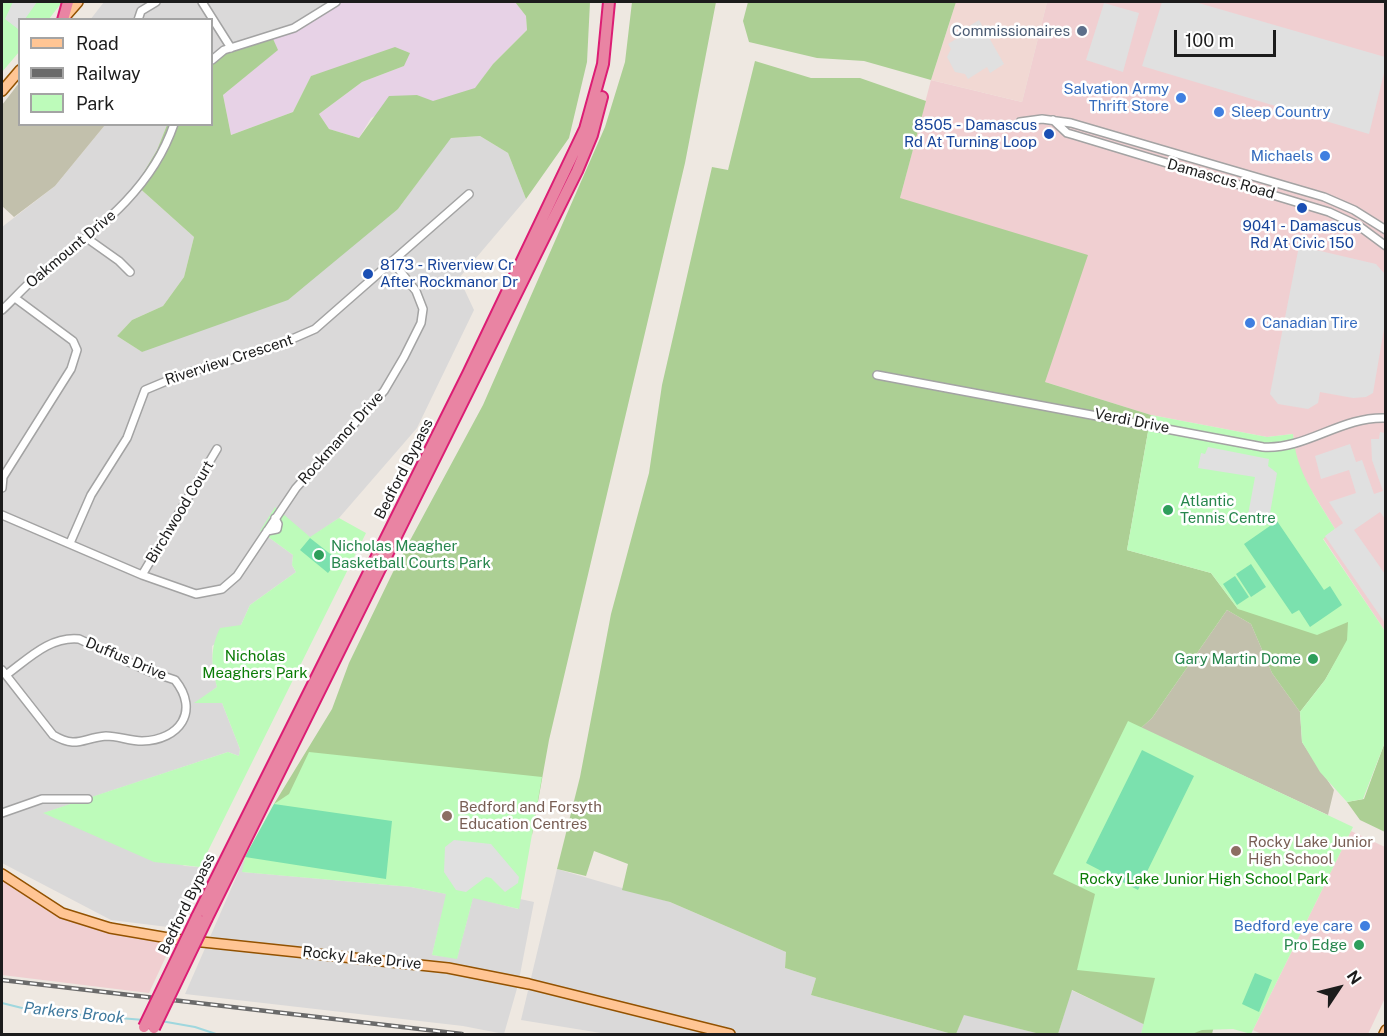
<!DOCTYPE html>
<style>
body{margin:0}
#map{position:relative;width:1387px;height:1036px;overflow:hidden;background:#eee8e1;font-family:"Public Sans",sans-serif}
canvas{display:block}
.frame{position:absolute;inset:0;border:3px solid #1c1c1c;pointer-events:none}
.legend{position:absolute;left:18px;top:18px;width:195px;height:108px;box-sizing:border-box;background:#fff;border:2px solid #a4a4a4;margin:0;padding:8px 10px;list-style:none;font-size:18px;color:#1c1c1c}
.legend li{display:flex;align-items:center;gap:12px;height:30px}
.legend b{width:30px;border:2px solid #a4a4a4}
.north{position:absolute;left:1309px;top:958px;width:60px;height:60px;-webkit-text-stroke:4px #fff;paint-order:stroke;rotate:55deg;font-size:16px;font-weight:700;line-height:24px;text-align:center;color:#1c1c1c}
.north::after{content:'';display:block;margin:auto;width:21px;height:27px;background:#1c1c1c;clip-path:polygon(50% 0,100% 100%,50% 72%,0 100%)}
.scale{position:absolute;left:1174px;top:30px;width:102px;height:27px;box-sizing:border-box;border:3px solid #1c1c1c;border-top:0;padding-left:8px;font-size:18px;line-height:21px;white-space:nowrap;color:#1c1c1c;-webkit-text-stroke:4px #fff;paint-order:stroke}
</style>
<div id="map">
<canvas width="1387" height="1036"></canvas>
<div class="frame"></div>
<ul class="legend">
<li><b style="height:8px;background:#ffc594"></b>Road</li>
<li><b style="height:8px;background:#6a6a6a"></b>Railway</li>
<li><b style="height:16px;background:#bdfbba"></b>Park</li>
</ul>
<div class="north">N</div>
<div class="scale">100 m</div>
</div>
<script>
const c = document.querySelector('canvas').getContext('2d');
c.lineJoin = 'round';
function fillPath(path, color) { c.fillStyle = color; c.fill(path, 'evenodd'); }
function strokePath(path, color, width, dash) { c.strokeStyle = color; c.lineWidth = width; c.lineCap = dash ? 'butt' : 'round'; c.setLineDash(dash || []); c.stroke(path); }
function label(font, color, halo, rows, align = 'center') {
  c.font = font + ' "Public Sans",sans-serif'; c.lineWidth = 5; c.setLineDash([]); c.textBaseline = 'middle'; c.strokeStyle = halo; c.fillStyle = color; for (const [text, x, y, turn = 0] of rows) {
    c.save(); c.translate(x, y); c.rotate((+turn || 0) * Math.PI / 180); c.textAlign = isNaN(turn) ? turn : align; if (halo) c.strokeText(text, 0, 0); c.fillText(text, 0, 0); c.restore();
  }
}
const residential = new Path2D(`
 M104 2H329L302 20 223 49 212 58V20H90Z
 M105 125H167L157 150 136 185 194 237 184 277 163 306 132 320 117 336 142 352 398 209 450 138 480 136 508 153 526 199 459 278 474 310 417 428 339 518 310 538 293 524 260 531 293 555 292 565 296 572 250 605 241 625 212 646 213 671 217 687 196 703H222L240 749 239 756 228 752 44 813 185 866 200 867 188 910 168 927 111 920 2 863V227L55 186Z
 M245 857 243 872 411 887 447 894 432 955 457 958 473 897 518 909 520 899 534 902 518 985 504 1034 463 1026 185 994Z
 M557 869 670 902 786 952 785 968 816 978 811 995 952 1034H607L521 1020Z
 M1071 990 1144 1024 1141 1034H1058Z
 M964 1014 1040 1034H956Z`);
const commercial = new Path2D(`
 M1047 2H1385V631L1323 538 1335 529 1303 477 1295 457 1293 434 1267 437 1151 415 1045 382 900 198 931 80 1022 102Z
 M1351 831 1385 847V998L1368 1034H1261L1253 1030Z
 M2 874 63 913 174 939 149 993 2 975Z`);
const industrial = new Path2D(`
 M329 2H515L526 16 527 30 493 64 475 89 433 102 417 95 371 118 359 138 329 129 319 114 362 82 404 66 409 52 341 67 311 76 293 112 231 135 223 95 277 50 270 32 302 20Z`);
const military = new Path2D(`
 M956 2H1047L1022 102 931 80Z`);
const construction = new Path2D(`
 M19 83 20 124 105 125 55 186 14 217 2 206V105Z
 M1227 610 1251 624 1272 673 1300 712 1302 742 1334 790 1328 815 1141 728 1152 718Z`);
const forest = new Path2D(`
 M515 2H590L587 62 569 138 526 199 508 153 480 136 451 138 398 209 288 300 142 352 117 336 132 320 163 306 184 277 194 237 136 185 157 150 167 125 212 124V58L270 32 278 50 223 95 231 135 293 112 311 76 395 47 410 53 404 66 362 82 319 114 329 129 359 138 389 96 417 95 433 101 475 88 493 64 527 30 526 16Z
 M632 2H716L685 163 549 740 532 835 274 804 332 709 349 663 393 572 483 405 605 127 625 62Z
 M748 2H956L931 80 864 61 817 58 749 42 743 21Z
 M755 61 811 78H860L926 101 900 198 1088 255 1045 382 1151 415 1127 550 1211 573 1238 609 1348 622V640L1325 680 1300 712 1272 673 1251 624 1227 610 1152 718 1141 728 1233 949 1212 1034 1160 1032 1072 990 1058 1034H1040L964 1015 956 1034H952L811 995 816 978 785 968 786 952 670 902 622 890 628 864 594 851 586 876 557 869 580 777 611 614 649 473 662 385 712 167 728 170Z
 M1385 742V832L1360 820 1347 802 1364 799Z`);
const park = new Path2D(`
 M2 2H62L49 19 20 20 19 52 2 72Z
 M1151 415 1267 437 1293 434C1296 472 1316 497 1335 529L1323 539 1385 631V742L1363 799 1347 802 1320 772 1302 742 1300 712 1325 680 1347 640 1348 622 1317 635 1238 609 1211 573 1127 550Z
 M275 507 310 537 339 518 366 533 200 867 154 862 43 813 228 752 239 756 240 749 222 703H194L217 687C211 664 210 649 220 628L241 625 250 605 296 572 292 565 293 555 260 531Z
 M1128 721 1353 827 1251 1034 1233 1029 1202 1030 1192 1034H1141L1155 978 1077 970 1095 894 1053 874Z
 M309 752 542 777 519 909 473 898 457 959 432 955 446 894 411 887 242 872 245 857 274 804 289 794Z`);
const pitch = new Path2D(`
 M1277 521 1324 590 1330 586 1342 605 1310 627 1299 610 1292 614 1244 544Z
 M310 538 338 560 328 573 300 550Z
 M1251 564 1266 587 1251 597 1236 574Z
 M1235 576 1249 597 1237 605 1223 584Z
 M1142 750 1194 776 1138 890 1086 863Z
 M274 804 392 821 386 879 245 857Z
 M1255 973 1272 980 1259 1012 1242 1004Z`);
const parking = new Path2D(`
 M13 2H37L25 19 20 20 18 29 5 19Z
 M1162 2H1195L1385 57V69L1369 134 1142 66Z
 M1104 3 1139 13 1123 72 1086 60Z
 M979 20 1004 64 990 73 987 67 968 79 965 74 955 72 947 57 951 49 948 44 967 32 966 28Z
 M1299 246 1376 264 1385 274V323L1373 393 1366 397 1353 398 1320 392 1318 403 1308 409 1278 404 1270 394Z
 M1380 432 1385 433V519L1380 512 1354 530 1385 574V623L1325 536 1343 523 1329 502 1356 493 1349 470 1321 479 1315 456 1350 444 1356 462 1362 460 1374 494 1383 491 1372 460 1371 439H1379Z
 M1208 447 1269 459 1268 466 1277 473 1269 519 1248 515 1255 477 1198 468 1201 453 1205 454Z
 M454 840 491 844 519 877 518 883 505 892 491 878 486 877 466 892 456 890 444 872 445 847Z`);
const stream = new Path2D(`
 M2 1003 34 1011 144 1020
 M161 1021 195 1027 216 1034
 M250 1034H272`);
const minor = new Path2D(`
 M202 2 231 48
 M138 20 141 11 156 2
 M212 60 224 50 294 28 336 2
 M1053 120 1067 133 1074 135 1329 212 1359 226 1386 246
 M1020 122 1042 119 1071 123 1324 197 1354 210 1386 230
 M88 239 119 261 130 272
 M2 310C13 300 23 288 35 278 90 234 150 195 174 124
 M877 375 1263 447C1306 450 1341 416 1386 418
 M2 488 3 477 71 369 77 350 73 341 15 298
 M2 515 142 575 196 594 222 589 237 576 296 488 384 391 404 357 421 323 423 309 416 291 392 261
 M267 531 277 529 278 524 275 518
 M70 543 91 495 127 438 145 390 181 375 276 346 315 329 469 194
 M142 575 217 449
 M2 670 53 735C77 749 82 738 106 736 118 736 130 741 142 741 180 740 200 711 175 680L148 671 79 639C50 636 28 659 6 675
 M2 813 42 799H88`);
const major = new Path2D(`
 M64 18 78 2
 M2 91 20 70
 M2 874 62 913 110 928 174 939 448 968 529 984 730 1034
 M1384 1034 1386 1030`);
const highway = new Path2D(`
 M63 20 68 2
 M197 917 468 374 585 129 603 64 609 2
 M207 918 577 171 592 135 602 97`);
const rail = new Path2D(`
 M2 980 462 1034`);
const highwayBridge = new Path2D(`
 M144 1027 197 917
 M154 1028 207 918`);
const markers = [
 [1082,31,6,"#5c6f8a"],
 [1181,98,6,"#3f7fe0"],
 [1219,112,6,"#3f7fe0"],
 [1049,134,6,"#1a4fb4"],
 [1325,156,6,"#3f7fe0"],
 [1302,208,6,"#1a4fb4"],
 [368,274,6,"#1a4fb4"],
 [1250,323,6,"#3f7fe0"],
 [1168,510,6,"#2e9e5b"],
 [319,555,6,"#2e9e5b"],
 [1313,659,6,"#2e9e5b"],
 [447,816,6,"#8d6e63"],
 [1236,851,6,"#8d6e63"],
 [1365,926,6,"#3f7fe0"],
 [1359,945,6,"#2e9e5b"]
];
const serviceNames = [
 ["Commissionaires",1070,31]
];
const shopNames = [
 ["Salvation Army",1169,89],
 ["Thrift Store",1169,106],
 ["Sleep Country",1231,112,"left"],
 ["Michaels",1313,156],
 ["Canadian Tire",1262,323,"left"],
 ["Bedford eye care",1353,926]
];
const transitNames = [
 ["8505 - Damascus",1037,125],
 ["Rd At Turning Loop",1037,142],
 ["9041 - Damascus",1302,226,"center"],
 ["Rd At Civic 150",1302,243,"center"],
 ["8173 - Riverview Cr",380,265,"left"],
 ["After Rockmanor Dr",380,282,"left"]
];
const streetNames = [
 ["Damascus Road",1221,179,16],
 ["Oakmount Drive",71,249,-40],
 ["Riverview Crescent",229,360,-18],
 ["Verdi Drive",1132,421,11],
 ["Rockmanor Drive",341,438,-48],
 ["Bedford Bypass",404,469,-63],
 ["Birchwood Court",180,512,-59],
 ["Duffus Drive",126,659,23],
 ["Bedford Bypass",187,904,-64],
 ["Rocky Lake Drive",362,958,6]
];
const leisureNames = [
 ["Atlantic",1180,501],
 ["Tennis Centre",1180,518],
 ["Nicholas Meagher",331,546],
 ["Basketball Courts Park",331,563],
 ["Gary Martin Dome",1301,659,"right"],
 ["Pro Edge",1347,945,"right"]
];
const parkNames = [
 ["Nicholas",255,656],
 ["Meaghers Park",255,673],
 ["Rocky Lake Junior High School Park",1204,879]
];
const educationNames = [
 ["Bedford and Forsyth",459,807],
 ["Education Centres",459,824],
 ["Rocky Lake Junior",1248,842],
 ["High School",1248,859]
];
const waterNames = [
 ["Parkers Brook",74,1013,6]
];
fillPath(residential, '#dad9d9');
fillPath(commercial, '#f0cfd1');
fillPath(industrial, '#e7d2e6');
fillPath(military, '#f1d8d3');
fillPath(construction, '#c2c0ac');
fillPath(forest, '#accf94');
fillPath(park, '#bdfbba');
fillPath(pitch, '#7be1ae');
fillPath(parking, '#e0e0e0');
strokePath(stream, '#9fd7de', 2);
strokePath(minor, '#a3a3a3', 10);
strokePath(major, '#935200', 12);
strokePath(highway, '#dc1d74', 14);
strokePath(minor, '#fff', 7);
strokePath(major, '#ffc594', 9);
strokePath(highway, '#e984a3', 10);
strokePath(rail, '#6a6a6a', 4.5);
strokePath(rail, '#fff', 2, [7]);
strokePath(highwayBridge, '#dc1d74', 14, []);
strokePath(highwayBridge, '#e984a3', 10);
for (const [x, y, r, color] of markers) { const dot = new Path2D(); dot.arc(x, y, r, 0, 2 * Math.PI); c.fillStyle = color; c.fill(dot); strokePath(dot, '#fff', 2); }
label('15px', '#4e5e75', '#fff', serviceNames, 'right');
label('15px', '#366cbe', '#fff', shopNames, 'right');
label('15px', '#164399', '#fff', transitNames, 'right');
label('15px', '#1c1c1c', '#fff', streetNames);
label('15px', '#27864d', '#fff', leisureNames, 'left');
label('15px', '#0b7c07', '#fff', parkNames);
label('15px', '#785e54', '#fff', educationNames, 'left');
label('italic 16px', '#407a9e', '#fff', waterNames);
</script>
